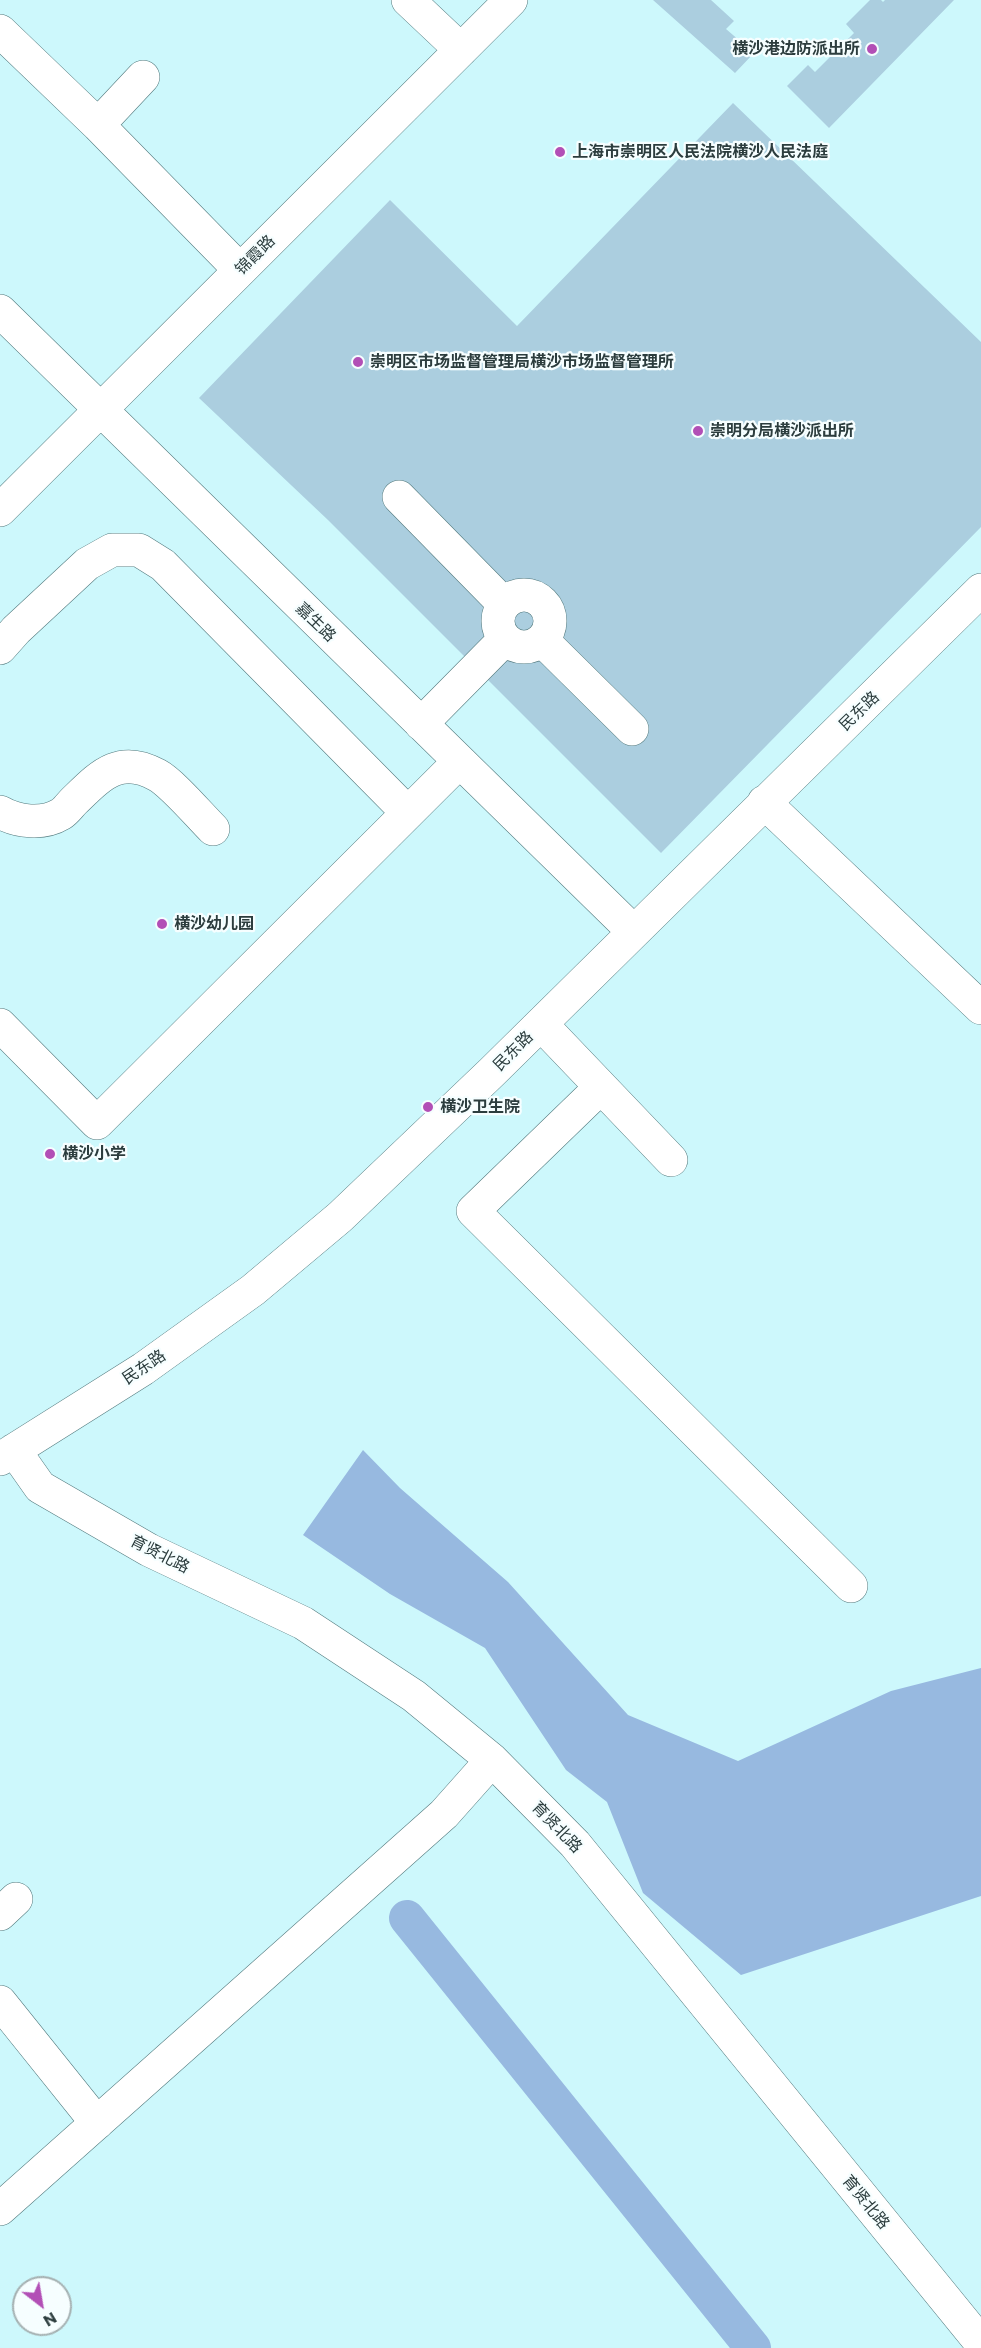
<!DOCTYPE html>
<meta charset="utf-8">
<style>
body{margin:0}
#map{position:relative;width:981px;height:2348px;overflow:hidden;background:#cdf8fc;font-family:Commissioner,sans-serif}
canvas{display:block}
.north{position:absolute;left:12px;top:2276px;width:60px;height:60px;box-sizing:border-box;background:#f6feff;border:2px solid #a5b1b2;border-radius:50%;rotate:149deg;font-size:16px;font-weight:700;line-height:24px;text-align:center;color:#2c3d3e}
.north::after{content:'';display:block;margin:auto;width:21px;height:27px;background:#b24fb6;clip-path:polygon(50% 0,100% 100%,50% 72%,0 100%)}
</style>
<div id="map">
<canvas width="981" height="2348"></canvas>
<div class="north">N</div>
</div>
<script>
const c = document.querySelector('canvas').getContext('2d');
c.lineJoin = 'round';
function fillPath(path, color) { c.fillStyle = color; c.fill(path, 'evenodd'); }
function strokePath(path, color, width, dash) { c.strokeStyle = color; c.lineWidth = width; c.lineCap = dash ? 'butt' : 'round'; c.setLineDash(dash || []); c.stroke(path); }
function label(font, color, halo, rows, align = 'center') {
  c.font = font + ' Commissioner,"Noto Sans SC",sans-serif'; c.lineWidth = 4.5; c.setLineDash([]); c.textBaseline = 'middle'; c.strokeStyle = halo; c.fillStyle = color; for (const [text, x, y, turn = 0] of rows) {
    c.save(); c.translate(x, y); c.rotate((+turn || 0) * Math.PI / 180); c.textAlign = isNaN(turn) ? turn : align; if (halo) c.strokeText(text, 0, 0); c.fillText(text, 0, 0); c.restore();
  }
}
const water = new Path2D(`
 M363 1450 400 1488 508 1582 628 1715 738 1761 891 1691 981 1668V1896L741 1975 643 1893 607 1802 566 1770 485 1648 390 1594 303 1535Z`);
const canal = new Path2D(`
 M407 1918 753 2348`);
const building = new Path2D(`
 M653 0H711L734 21 726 29 754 53 735 73Z
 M870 0H881L883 2 885 0H954L829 128 787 86 808 65 815 72 854 33 846 24Z
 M733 103 981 342V527L661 853 328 520 199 398 390 200 517 326Z`);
const minor = new Path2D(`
 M408 0 461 50
 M0 31 98 125
 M143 77 98 125 240 270
 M0 311 633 931
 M399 497 504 604
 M0 510 511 0
 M498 621a26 26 0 1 1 52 0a26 26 0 1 1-52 0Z
 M542 640 632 729
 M0 648 16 630 87 564 112 550H139L163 565 408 813
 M421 724 504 640
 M764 802 981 1008
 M0 812C17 822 43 825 61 814 66 811 70 805 74 801 100 776 119 754 157 775 172 783 199 815 213 829
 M541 1024 671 1160
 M0 1025 97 1123 459 762
 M600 1088 473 1211 851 1586
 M14 1450 40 1487 149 1550 303 1623 414 1696 492 1760 575 1844 981 2343
 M0 1459 143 1369 253 1290 340 1217 492 1072 981 590
 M0 1914 16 1899
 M0 2002 97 2123
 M0 2209 444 1814 492 1760`);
const markers = [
 [872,49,6,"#b24fb6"],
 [560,152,6,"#b24fb6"],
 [358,362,6,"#b24fb6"],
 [698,431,6,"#b24fb6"],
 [162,924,6,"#b24fb6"],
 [428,1107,6,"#b24fb6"],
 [50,1154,6,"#b24fb6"]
];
const poiNames = [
 ["横沙港边防派出所",860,49,"right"],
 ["上海市崇明区人民法院横沙人民法庭",572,152],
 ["崇明区市场监督管理局横沙市场监督管理所",370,362],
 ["崇明分局横沙派出所",710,431],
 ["横沙幼儿园",174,924],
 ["横沙卫生院",440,1107],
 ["横沙小学",62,1154]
];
const streetNames = [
 ["锦霞路",255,255,-45],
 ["嘉生路",316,622,44],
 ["民东路",859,711,-44],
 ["民东路",513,1051,-45],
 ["民东路",144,1367,-34],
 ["育贤北路",160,1554,27],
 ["育贤北路",557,1827,46],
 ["育贤北路",866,2202,51]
];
fillPath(water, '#97b9e0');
strokePath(canal, '#97b9e0', 36);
fillPath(building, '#abcedf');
strokePath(minor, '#537a7e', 34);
strokePath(minor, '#fff', 33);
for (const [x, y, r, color] of markers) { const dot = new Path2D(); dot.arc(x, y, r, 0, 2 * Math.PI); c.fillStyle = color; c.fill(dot); strokePath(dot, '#f6feff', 2); }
label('bold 16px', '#2c3d3e', '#f6feff', poiNames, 'left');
label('16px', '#2c3d3e', '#f6feff', streetNames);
</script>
